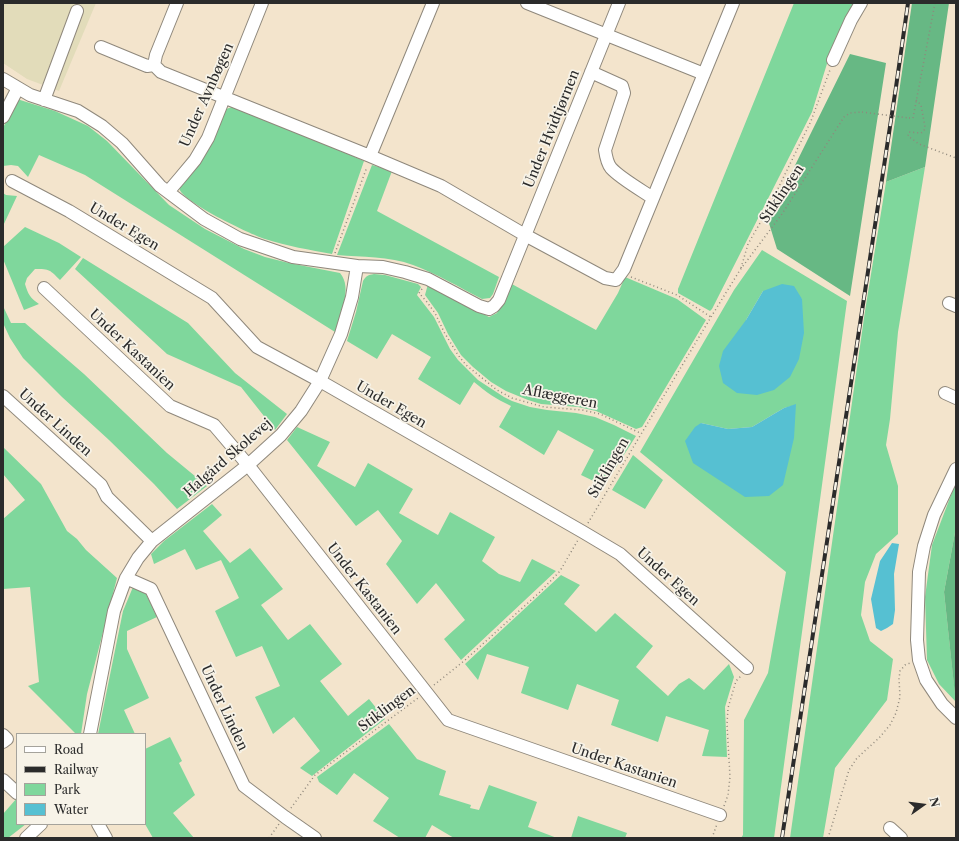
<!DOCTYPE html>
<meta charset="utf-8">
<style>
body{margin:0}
#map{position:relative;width:959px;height:841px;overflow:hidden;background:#f3e4cc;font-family:"Libre Caslon Text",serif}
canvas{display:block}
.frame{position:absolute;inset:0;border:4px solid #2b2b2b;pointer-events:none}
.legend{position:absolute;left:16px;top:733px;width:130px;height:92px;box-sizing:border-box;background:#f7f3e8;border:1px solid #a5a39c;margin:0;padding:5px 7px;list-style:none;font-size:12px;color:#2b2b2b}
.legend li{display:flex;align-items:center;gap:8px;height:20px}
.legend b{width:20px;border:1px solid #a5a39c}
.north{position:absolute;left:903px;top:785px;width:40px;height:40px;-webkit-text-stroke:3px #f7f3e8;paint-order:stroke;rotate:76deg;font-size:11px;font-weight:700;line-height:16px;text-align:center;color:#2b2b2b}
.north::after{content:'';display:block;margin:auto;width:14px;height:18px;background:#2b2b2b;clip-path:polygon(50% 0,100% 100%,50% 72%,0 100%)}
</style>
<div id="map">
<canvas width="959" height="841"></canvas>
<div class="frame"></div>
<ul class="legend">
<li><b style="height:5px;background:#fff"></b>Road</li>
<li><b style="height:5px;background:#2b2b2b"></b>Railway</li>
<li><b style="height:11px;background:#7fd79c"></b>Park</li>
<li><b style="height:11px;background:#56c0d2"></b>Water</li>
</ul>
<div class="north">N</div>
</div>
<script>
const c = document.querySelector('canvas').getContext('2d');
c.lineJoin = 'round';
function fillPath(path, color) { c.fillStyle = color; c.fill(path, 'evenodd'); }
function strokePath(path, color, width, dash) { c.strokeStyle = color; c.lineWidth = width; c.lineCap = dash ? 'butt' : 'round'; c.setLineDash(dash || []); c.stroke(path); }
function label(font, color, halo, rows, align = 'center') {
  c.font = font + ' "Libre Caslon Text",serif'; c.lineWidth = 3.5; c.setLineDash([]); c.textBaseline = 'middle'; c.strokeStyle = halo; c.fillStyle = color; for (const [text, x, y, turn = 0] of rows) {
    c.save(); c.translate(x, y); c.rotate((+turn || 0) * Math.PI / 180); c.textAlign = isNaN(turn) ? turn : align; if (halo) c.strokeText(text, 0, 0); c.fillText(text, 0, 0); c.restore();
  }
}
const built = new Path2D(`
 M3 3H96L59 91 27 79 3 63Z`);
const green = new Path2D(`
 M794 3H858L830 54 812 112 712 309 710 311 678 293V289Z
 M17 99 55 111 88 126 107 141 169 205 205 229 244 249 265 257 289 263 340 273C353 288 340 315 335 332L85 175 39 155 28 177 18 166 11 165 3 166V128Z
 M232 107 244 108 364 161 332 254C310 250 287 246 265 239 250 234 182 202 179 188L226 109Z
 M372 165 392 171 377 211 499 277 493 294 490 298 482 299C459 287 437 274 413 265 389 256 362 257 337 255Z
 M925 167 898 332 890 419 886 445 898 486V534L876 554 865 582 861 615 870 641 893 659 887 700 835 768 823 838H790L865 311 886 182Z
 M3 193 6 195 17 196 3 226Z
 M25 227 59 243 81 257 60 280C50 270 50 269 35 269L27 278 25 284C28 294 30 298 39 304L24 310 3 259V247Z
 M762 250 847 301 774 838H741L743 835 744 720 768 673 786 572 640 452 734 290ZM763 291 802 299V314L746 320ZM796 405 693 463 701 423 728 429 752 427 784 408Z
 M83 258 188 323 235 373 287 414 275 430 241 387 167 354 75 269Z
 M374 274 385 275 418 284 421 287 417 295 434 317 450 349 458 360 478 380 504 397 512 401 530 407 547 410 576 413 595 417 614 425 636 436 604 486 581 475 594 450 558 430 544 455 499 427 511 406C496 399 486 392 474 382L460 405 418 379 431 357 392 334 377 359 347 341 356 312 363 281C366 276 368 275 374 274Z
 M625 277 677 299 706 320 642 427 636 429 596 411 578 407 541 404 528 400 506 391 491 382 473 367 461 355 448 334 438 313 425 295 428 284 489 317 497 313 510 283 596 330 618 293Z
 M3 306 11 323H25L84 374 167 453 207 486 177 509 154 484 109 440 62 397 23 358 10 338 3 323Z
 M297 427 330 442 317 466 355 487 368 463 413 489 399 513 438 535 450 512 495 537 482 561 499 574 520 582 532 559 556 571 461 660 444 639 465 620 436 583 417 604 386 564 402 541 378 510 356 526 287 440Z
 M3 447 41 484 67 531 77 539 86 550 117 578 87 694 81 734H75V733L28 686 39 682 30 587 3 589V519L25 500 3 474Z
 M633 455 663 480 645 509 612 490Z
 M956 482V527L944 592 955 694 956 692V702L939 684 927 660 925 597 932 545Z
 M212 504 222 515 203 531 230 563 250 548 283 589 261 605 288 640 310 624 342 664 320 681 348 716 369 699 385 719 312 776 300 768 320 751 294 717 273 734 255 697 280 686 262 646 236 657 215 611 239 598 221 560 196 570 185 549 154 564 151 554 164 541Z
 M561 575 580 585 564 604 596 632 615 613 653 646 636 667 668 696 679 684 689 678 704 690 729 664 734 677 725 707 727 757 702 756 709 730 666 716 658 742 611 725 619 700 577 684 568 710 521 693 529 667 487 654 478 680 465 664Z
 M133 587 146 594 157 617 127 631V649L149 698 124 710 135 734H98L123 611Z
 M389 724 417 759 446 771 439 795 471 805 470 808 479 810 489 785 537 802 528 827 557 838H454L432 825 425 838H400L373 821 389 798 354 773 337 795 319 782 317 777Z
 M170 737 182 761 179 763 195 795 173 813 194 838H153L145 824V749Z
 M17 798V824H26L8 838H3V814Z
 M578 816 627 833 625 838H571Z`);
const forest = new Path2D(`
 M912 3H949L925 167 886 182Z
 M850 54 886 63 850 296 777 249 768 220Z
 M956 527V692L955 695 944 592Z`);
const water = new Path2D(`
 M782 284 794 286 802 299 804 333 799 359 790 377 774 390 757 395 737 393 723 383 719 366 723 351 746 320 763 291Z
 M796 404 794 438 783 485 769 496 745 497 693 463 685 441 695 427 701 423 728 429 752 427 784 408Z
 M892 543 899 544 894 574 895 610 893 624 887 628 881 631 876 628 871 599 880 561Z`);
const path = new Path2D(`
 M916 100 921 105 925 127 924 131 921 133 909 132 908 136 919 144 956 158
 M909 118H913L935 3
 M335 253 367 167
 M741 268 748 244 768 209 811 121 830 70
 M631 277 677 295 711 317
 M422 289 419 293 427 302 435 313 444 332 458 355 466 365 497 390 512 398 544 407 582 410 600 414 640 433
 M588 523 711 317 740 270 782 214 844 117 850 113 862 112
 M434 685 464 661 540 592 560 571 578 540
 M724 806 728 795 730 777 728 742 727 724 728 708 736 681 741 676
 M291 808 315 775 418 698
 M269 838 279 824
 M712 838 717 824
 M828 838 845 783 849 770 857 758 879 738 890 725 896 713 900 697 899 679 900 671 905 665 910 663`);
const minor = new Path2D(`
 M177 3 156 55 154 65 161 72 370 156
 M433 3 370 156 441 186 525 235 605 278 616 280 624 269 733 3
 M527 3 704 74
 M101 47 147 66 154 65
 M833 60 851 20 861 3
 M591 72 622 86 624 93 605 150C606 157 607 163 611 168 620 178 641 190 653 198
 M3 79 30 95 78 111 102 126 122 143 160 186 204 219 240 239 293 257 357 266 383 267 405 272 428 279 479 306 489 309 494 306 499 300 619 3
 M44 100 77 11
 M3 117 18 88
 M12 181 69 211 212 298 257 347 320 381 583 532 620 554 747 668
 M168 192 180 178 195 160 208 138 262 3
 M44 288 170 406 214 425 248 465 448 720 720 815
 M949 303 956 306
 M945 393 956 398
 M3 396 101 485 107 497 152 541
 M956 469 934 515 924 546 919 572 917 640 919 660 926 680 942 704 956 718
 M126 578 151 589 244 786 285 817 315 838
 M90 734 114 611 126 578 138 558 152 541 248 465 281 435 301 411 320 381 341 334 352 297 357 266
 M3 735 7 739 3 742
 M3 780 17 793
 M98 824 106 838
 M890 828 901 838
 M26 838 41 824`);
const rail = new Path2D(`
 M782 838 896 87 908 3`);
const pathBridge = new Path2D(`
 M862 112 909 118`);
const streetNames = [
 ["Under Avnbøgen",207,95,-66],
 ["Under Hvidtjørnen",552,129,-68],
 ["Stiklingen",782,194,-56],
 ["Under Egen",124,227,31],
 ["Under Kastanien",132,350,43],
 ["Aflæggeren",560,397,11],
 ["Under Egen",391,405,30],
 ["Under Linden",55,423,42],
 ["Halgård Skolevej",228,458,-41],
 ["Stiklingen",609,468,-60],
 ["Under Egen",668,577,42],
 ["Under Kastanien",364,589,52],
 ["Under Linden",224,708,65],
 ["Stiklingen",387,709,-37],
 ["Under Kastanien",624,766,19]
];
fillPath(built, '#e2dcba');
fillPath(green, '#7fd79c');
fillPath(forest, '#67b884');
fillPath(water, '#56c0d2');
strokePath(minor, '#8f887c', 14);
strokePath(path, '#8f887c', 1.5, [1, 3]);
strokePath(minor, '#fff', 12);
strokePath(rail, '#2b2b2b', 4);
strokePath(rail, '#f7f3e8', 2.5, [8]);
strokePath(pathBridge, '#8f887c', 1.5, [1, 3]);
label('14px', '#2b2b2b', '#f7f3e8', streetNames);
</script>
